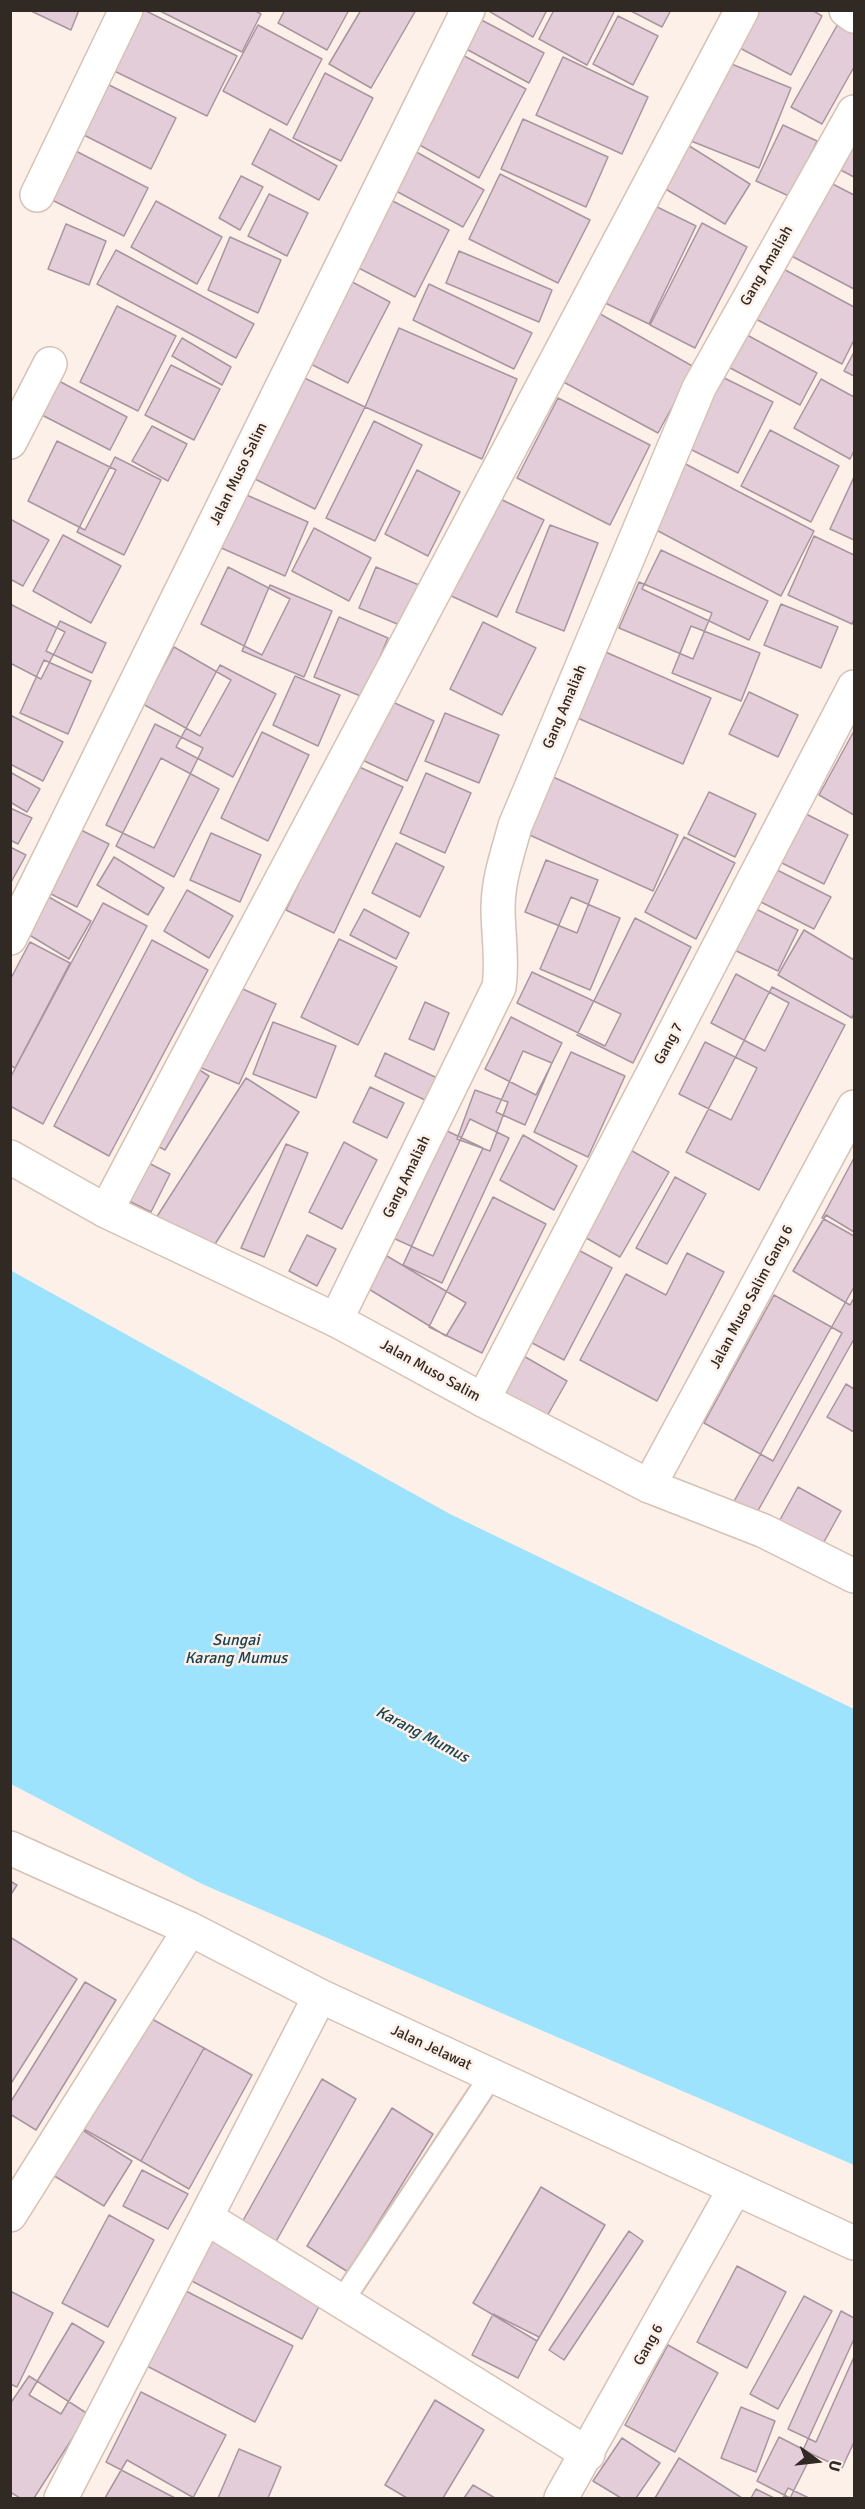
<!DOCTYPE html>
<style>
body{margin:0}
#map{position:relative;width:865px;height:2509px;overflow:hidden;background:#fdf0e9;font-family:Signika,sans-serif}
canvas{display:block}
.frame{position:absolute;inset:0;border:12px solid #312924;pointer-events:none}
.north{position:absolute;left:787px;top:2431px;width:60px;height:60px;-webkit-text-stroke:4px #fdf0e9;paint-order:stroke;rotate:105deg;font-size:16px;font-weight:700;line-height:24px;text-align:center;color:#312924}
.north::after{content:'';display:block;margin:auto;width:21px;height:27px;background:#312924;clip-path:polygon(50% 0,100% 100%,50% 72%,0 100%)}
</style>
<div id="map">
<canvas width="865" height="2509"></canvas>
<div class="frame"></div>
<div class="north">U</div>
</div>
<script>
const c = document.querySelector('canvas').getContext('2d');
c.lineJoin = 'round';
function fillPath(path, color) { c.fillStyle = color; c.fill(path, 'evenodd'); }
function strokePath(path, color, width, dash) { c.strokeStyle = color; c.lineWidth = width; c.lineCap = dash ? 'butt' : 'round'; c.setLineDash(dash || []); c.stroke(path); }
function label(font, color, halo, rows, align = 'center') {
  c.font = font + ' Signika,sans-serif'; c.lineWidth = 5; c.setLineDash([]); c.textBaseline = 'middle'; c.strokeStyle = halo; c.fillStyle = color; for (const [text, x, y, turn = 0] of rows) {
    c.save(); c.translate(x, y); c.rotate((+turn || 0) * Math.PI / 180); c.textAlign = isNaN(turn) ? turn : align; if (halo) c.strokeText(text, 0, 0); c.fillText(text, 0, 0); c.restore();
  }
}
const water = new Path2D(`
 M10 1270 450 1514 854 1709V2165L202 1884 11 1784Z`);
const building = new Path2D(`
 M29 10H79L71 30Z
 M133 10H144L237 56 207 116 106 67Z
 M158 10H254L261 14 242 52Z
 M285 10H349L327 50 278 23Z
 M361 10H416L371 88 329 64Z
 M487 10H547L533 37Z
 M554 10H615L587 65 539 39Z
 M629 10H671L662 27Z
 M755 10H812L822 16 791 75 736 46Z
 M472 15 544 53 529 83 457 44Z
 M618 16 658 36 633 85 593 64Z
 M839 22 854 31V67L822 124 791 107Z
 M258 25 322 59 287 125 223 91Z
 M455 51 526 89 479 178 407 138Z
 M563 57 648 97 622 154 536 115Z
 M724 61 791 88 759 168 691 141Z
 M325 73 373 98 341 161 293 138Z
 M99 80 176 118 151 169 74 130Z
 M523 119 608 157 586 207 501 169Z
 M783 125 817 141 791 197 756 181Z
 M854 126V177L833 166Z
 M270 129 337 166 319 200 252 164Z
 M683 142 750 184 725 224 657 184Z
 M404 145 484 190 463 227 383 184Z
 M68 147 148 188 124 236 44 196Z
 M500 174 590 220 558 283 469 239Z
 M241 176 263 187 240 230 219 218Z
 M821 178 854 195V289L782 251Z
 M269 194 308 213 287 256 248 236Z
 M379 194 449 230 415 297 345 261Z
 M156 201 222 237 197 284 131 247Z
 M649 203 696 226 649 324 601 301Z
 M702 223 747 247 695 348 650 325Z
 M66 224 106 241 89 285 48 269Z
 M230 237 281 260 258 313 208 290Z
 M116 250 254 324 236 358 97 284Z
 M459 251 552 290 539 322 446 283Z
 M776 265 854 307V340L842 364 750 316Z
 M341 276 390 302 348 383 299 358Z
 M429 284 532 333 514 369 413 320Z
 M117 306 176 336 138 411 80 382Z
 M595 311 694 367 658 433 558 379Z
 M399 328 517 379 482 459 365 407Z
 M736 329 817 373 800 405 719 362Z
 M182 338 231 367 222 385 172 356Z
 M854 352V376L844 371Z
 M171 365 220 389 194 440 145 415Z
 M294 373 365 407 315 509 245 474Z
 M716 374 773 402 738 473 680 444Z
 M821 379 854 397V451L850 459 794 428Z
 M57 380 127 417 110 450 40 414Z
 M558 398 650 445 610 525 517 478Z
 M374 421 422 445 375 541 326 518Z
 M152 426 187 444 168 481 132 461Z
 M770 430 839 466 811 522 741 486Z
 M57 441 116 470 85 530 28 501Z
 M115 457 161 480 124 555 77 532Z
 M676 459 814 531 781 596 643 523Z
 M417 470 460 492 428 556 385 534Z
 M854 477V540L830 529Z
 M233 489 308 522 285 576 210 543Z
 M494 496 544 520 497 617 447 594Z
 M10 519 49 540 23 586 10 579Z
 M550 525 598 543 564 631 516 612Z
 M314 528 371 558 349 601 292 571Z
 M63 535 121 566 91 623 33 591Z
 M814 536 854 555V619L852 624 788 595Z
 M661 550 768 601 749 640 642 589Z
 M228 567 290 599 262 655 201 624Z
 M376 567 419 585 402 626 359 608Z
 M639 582 712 613 693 659 619 628Z
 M270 585 332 611 304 677 242 651Z
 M10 604 65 632 41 679 10 663Z
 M781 604 838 627 821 668 764 645Z
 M339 617 388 638 363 697 314 677Z
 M60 621 106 643 92 673 46 651Z
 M483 622 536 648 502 715 450 689Z
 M691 626 760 653 741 701 672 673Z
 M174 647 231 680 200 736 143 704Z
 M594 647 711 698 683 764 566 713Z
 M44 660 91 681 68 734 20 713Z
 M220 665 276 694 233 777 176 747Z
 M295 676 340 695 318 746 273 725Z
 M749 692 798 715 778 757 729 734Z
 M386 699 434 721 407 781 358 758Z
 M445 713 499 735 479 783 425 761Z
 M10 715 63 742 43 781 10 764Z
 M155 724 203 748 154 848 106 825Z
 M854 731V815L819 795Z
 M262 732 309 755 268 841 221 818Z
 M161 758 219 789 174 877 116 846Z
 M355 765 403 787 334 933 286 910Z
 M10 772 40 789 27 812 10 802Z
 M426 773 471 793 445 853 400 833Z
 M549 775 678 835 653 891 523 832Z
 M709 792 756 814 735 857 688 834Z
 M10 808 32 818 18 844 10 840Z
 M798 810 848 835 824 884 774 859Z
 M69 824 109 844 77 907 37 887Z
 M211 833 261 855 240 902 190 880Z
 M684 837 735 863 696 939 645 912Z
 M396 843 444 867 420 917 372 893Z
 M10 847 26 855 10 884Z
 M114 857 164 888 148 915 97 885Z
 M546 860 598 880 577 933 525 912Z
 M767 865 831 897 814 929 751 897Z
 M187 890 233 916 209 958 164 931Z
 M47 896 91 921 69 959 26 933Z
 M571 897 620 918 590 990 540 969Z
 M103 903 147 926 43 1124 10 1106V1078Z
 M746 904 798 930 778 971 726 946Z
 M364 909 409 933 396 959 350 935Z
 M635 918 691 947 633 1063 577 1035Z
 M804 930 854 960V1013L852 1018 778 975Z
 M339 939 397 967 358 1045 301 1017Z
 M152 940 208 970 109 1156 54 1126Z
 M30 942 70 963 15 1068 10 1065V980Z
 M532 972 621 1014 605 1046 517 1003Z
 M736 974 789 1003 765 1051 711 1023Z
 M234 985 276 1004 239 1084 197 1066Z
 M772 987 845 1025 759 1190 686 1152Z
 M425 1002 449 1013 434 1050 409 1039Z
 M511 1017 562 1043 536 1095 485 1069Z
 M273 1022 336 1046 316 1098 253 1074Z
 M705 1042 757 1068 731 1120 679 1094Z
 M523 1051 552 1063 525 1125 496 1112Z
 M571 1052 625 1076 588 1157 534 1132Z
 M385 1053 437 1078 427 1101 375 1076Z
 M192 1065 209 1076 165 1150 148 1141Z
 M246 1078 299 1112 210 1252 156 1218Z
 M370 1087 404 1103 387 1138 353 1122Z
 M475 1090 508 1102 490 1151 457 1139Z
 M470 1119 509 1138 442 1283 403 1265Z
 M443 1129 483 1148 433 1256 393 1238Z
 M523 1135 577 1166 554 1210 500 1180Z
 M344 1142 377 1160 342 1229 309 1212Z
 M286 1144 308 1153 264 1257 241 1248Z
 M620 1144 669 1172 620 1257 572 1230Z
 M854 1158V1236L822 1218Z
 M141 1159 170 1174 151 1212 121 1197Z
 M675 1177 706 1194 667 1264 636 1248Z
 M493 1197 546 1224 482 1353 429 1327Z
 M826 1215 854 1232V1298L850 1305 793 1271Z
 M307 1235 336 1249 317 1286 289 1271Z
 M569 1245 612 1268 564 1360 521 1337Z
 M687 1253 724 1272 657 1401 580 1360 626 1274 666 1295Z
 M387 1256 466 1303 446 1336 367 1288Z
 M854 1287V1339L755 1516 733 1503Z
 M774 1295 842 1333 773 1461 704 1423Z
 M515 1351 567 1381 546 1418 494 1388Z
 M846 1384 854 1389V1432L827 1417Z
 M798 1487 841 1511 819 1551 776 1527Z
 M10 1881 17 1885 10 1896Z
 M10 1937 77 1979 10 2085Z
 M85 1982 116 2000 36 2130 10 2114V2103Z
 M143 2014 204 2048 141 2161 80 2127Z
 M204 2048 252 2075 189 2189 141 2161Z
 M322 2079 356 2099 274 2245 240 2226Z
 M392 2108 433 2134 348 2272 307 2246Z
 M79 2128 132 2161 104 2206 51 2174Z
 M142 2170 188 2194 168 2229 123 2206Z
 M541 2187 605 2225 537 2341 473 2303Z
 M109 2215 154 2240 108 2327 62 2303Z
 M629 2231 643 2241 564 2360 549 2350Z
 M210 2237 324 2297 302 2339 188 2279Z
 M737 2266 786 2292 747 2368 697 2342Z
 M184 2290 293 2346 255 2422 145 2365Z
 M10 2291 53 2313 17 2387 10 2384Z
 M804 2296 832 2311 778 2409 750 2394Z
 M841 2311 854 2318V2357L816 2442 788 2429Z
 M493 2314 539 2337 518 2378 472 2355Z
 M72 2323 104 2342 61 2414 29 2395Z
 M854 2339V2442L842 2468 803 2450Z
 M668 2345 718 2373 675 2452 625 2425Z
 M29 2376 88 2414 34 2498H20L10 2492V2404Z
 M141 2392 226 2435 193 2498H175L106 2462Z
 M435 2400 484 2430 443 2498H407L385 2485Z
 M741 2407 775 2421 756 2472 721 2458Z
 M779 2437 812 2454 790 2498 757 2481Z
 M622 2438 660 2463 636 2498H621L593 2481Z
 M239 2449 281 2467 268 2498H218Z
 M679 2458 742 2498H655Z
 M127 2460 194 2498H105Z
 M473 2485 495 2498H464Z
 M788 2488 809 2498H783Z
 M756 2489 774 2498H751Z`);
const service = new Path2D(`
 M342 2301 491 2076`);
const minor = new Path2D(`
 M846 10 854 16
 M37 195 126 10
 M10 442 50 364
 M10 938 468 10
 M106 1211 742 10
 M336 1320 499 987C503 960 498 935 498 908 498 880 508 852 515 826L699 388 854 112
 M483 1400 854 687
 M649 1486 854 1107
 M10 1848 190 1929 320 1996 854 2243
 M10 2215 190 1929
 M207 2218 588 2454
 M61 2498 320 1996
 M561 2498 734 2190`);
const tertiary = new Path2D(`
 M10 1157 106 1211 336 1320 483 1400 649 1486 764 1531 854 1576`);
const streetNames = [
 ["Gang Amaliah",767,266,-60],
 ["Jalan Muso Salim",239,474,-64],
 ["Gang Amaliah",565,707,-67],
 ["Gang 7",669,1044,-62],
 ["Gang Amaliah",407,1177,-64],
 ["Jalan Muso Salim Gang 6",752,1297,-62],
 ["Jalan Muso Salim",430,1371,29],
 ["Jalan Jelawat",431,2048,25],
 ["Gang 6",649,2345,-61]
];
const waterNames = [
 ["Sungai",236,1641],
 ["Karang Mumus",236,1659],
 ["Karang Mumus",422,1735,28]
];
fillPath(water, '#9de3fd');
fillPath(building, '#e3cdd9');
strokePath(building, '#a9959f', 1.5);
strokePath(service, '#d6c2b5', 26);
strokePath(minor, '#d6c2b5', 36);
strokePath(tertiary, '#d6c2b5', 36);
strokePath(service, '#fff', 22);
strokePath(minor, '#fff', 33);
strokePath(tertiary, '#fff', 33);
label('15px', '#312924', '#fdf0e9', streetNames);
label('italic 16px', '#194350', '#fdf0e9', waterNames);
</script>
